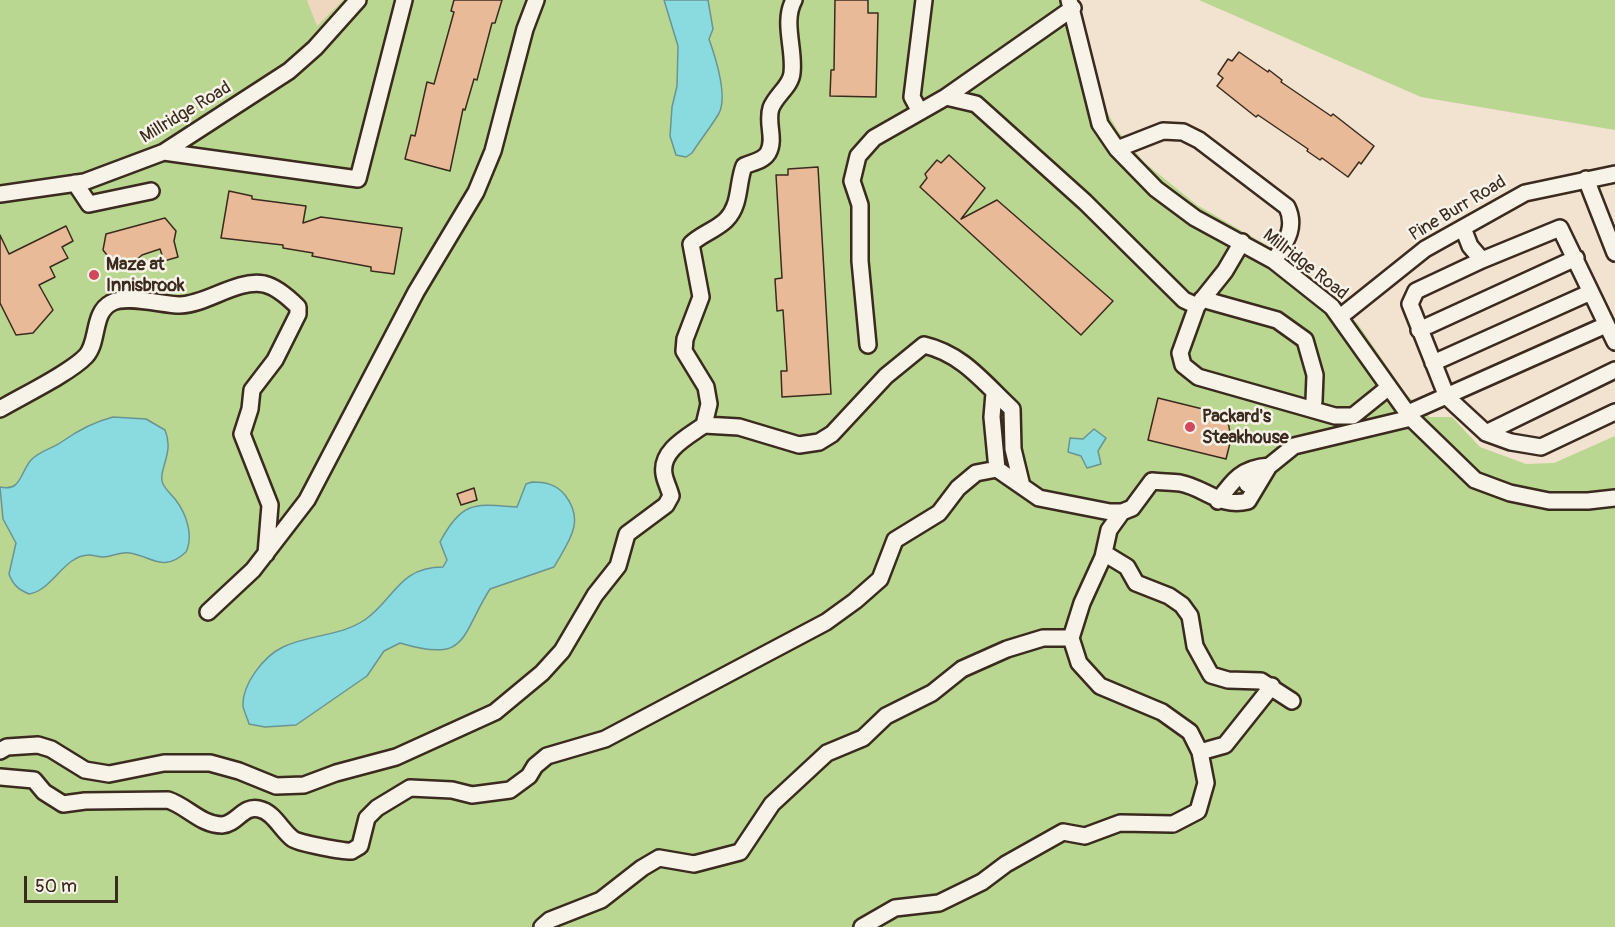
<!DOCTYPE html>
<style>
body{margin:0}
#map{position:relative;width:1615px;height:927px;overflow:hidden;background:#f2e2d0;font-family:Pangolin,sans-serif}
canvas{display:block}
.scale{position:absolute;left:24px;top:876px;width:94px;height:27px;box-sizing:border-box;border:3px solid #3b2a1e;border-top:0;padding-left:8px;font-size:18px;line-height:21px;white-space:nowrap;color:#3b2a1e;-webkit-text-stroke:4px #f7f3e8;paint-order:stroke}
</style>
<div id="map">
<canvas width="1615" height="927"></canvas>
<div class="scale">50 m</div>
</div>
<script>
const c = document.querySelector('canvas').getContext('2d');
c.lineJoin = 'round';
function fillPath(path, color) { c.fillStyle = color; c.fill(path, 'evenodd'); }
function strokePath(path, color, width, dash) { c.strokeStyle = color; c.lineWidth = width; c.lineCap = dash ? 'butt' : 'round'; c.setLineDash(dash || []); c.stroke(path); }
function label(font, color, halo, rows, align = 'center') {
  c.font = font + ' Pangolin,sans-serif'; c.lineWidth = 5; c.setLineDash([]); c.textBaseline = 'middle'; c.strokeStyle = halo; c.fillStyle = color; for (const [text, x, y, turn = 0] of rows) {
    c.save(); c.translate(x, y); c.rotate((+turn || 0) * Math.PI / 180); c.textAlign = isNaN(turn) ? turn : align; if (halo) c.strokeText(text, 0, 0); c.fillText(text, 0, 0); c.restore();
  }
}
const built = new Path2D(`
 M307 0H360L320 35Z`);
const green = new Path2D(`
 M0 0H307L317 26 343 0H1078L1103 105 1118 131 1145 163 1197 205 1268 246 1295 265 1358 324 1406 394 1430 417H1452L1480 447 1526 464 1554 463 1615 436V927H0Z
 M1199 0H1615V130L1421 97Z`);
const water = new Path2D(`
 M664 0H708L713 29 709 39C715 56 729 98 718 115 710 128 701 139 692 153L686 157 676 155 670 136 672 107 677 86 678 46Z
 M113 417 146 419 165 430C175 453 157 471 163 484 166 490 171 494 175 499 186 513 194 535 186 552 163 573 153 557 130 553 121 551 112 557 103 557 98 557 94 555 89 555 64 555 52 591 29 594 19 590 13 585 9 574L16 543 3 519 0 487C21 492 20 473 31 460 41 450 52 449 63 441 80 429 94 422 113 417Z
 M1094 429 1106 438 1098 451 1101 464 1087 468 1081 456 1068 452 1070 438 1083 439Z
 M532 482C545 482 556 484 565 495 586 522 568 542 554 567L490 589C460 636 469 664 400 643L384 651 367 676 296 725 265 727 249 724C248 719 244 712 243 706 242 684 264 656 283 647 310 634 340 637 366 619 395 598 399 567 443 567L447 560 440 542C462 500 475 504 517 507L526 484Z`);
const building = new Path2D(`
 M454 0H502L495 23H492L477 80 474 79 465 110 463 109 450 171 405 159 411 135 415 136 427 82 434 84 454 12 451 11Z
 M835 0H868V13H878L876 97 830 96 831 70H834Z
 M1239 52 1268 72 1269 70 1282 80 1281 82 1331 116 1333 114 1374 146 1361 164 1359 162 1348 177 1322 158 1320 160 1307 151 1308 149 1258 115 1256 117 1217 86 1223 78 1218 74 1228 59 1232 61Z
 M949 155 985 188 961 219 997 200 1113 301 1081 335 920 187 927 178 925 174 937 160 941 163Z
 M818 167 831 394 782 397 781 371H787L783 310 777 311 775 279 782 278 776 175H788V169Z
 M229 191 252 196V199L306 206 303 223 321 217 402 228 394 274 371 271V267L312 256 313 253 283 248V245L221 238Z
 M165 218 176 231 174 241 178 257 164 261 160 249 142 255 132 264H114L103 250 106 234Z
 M66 226 73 241 62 247 68 258 50 267 55 277 39 285 53 310 33 333 16 335 0 303V235L9 254Z
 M1158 398 1227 415 1231 439 1226 459 1148 440Z
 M474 488 477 500 461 505 457 494Z`);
const minor = new Path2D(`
 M1069 0 1100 124 1117 149 1156 189 1195 218 1274 261 1332 307 1411 418 1475 480 1510 493 1549 501H1588L1615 498
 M946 97 1073 8
 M919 110 912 97 924 0
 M1117 149 1163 131 1183 132 1199 140 1287 207C1297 228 1285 243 1274 261
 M164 152 358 179 404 0
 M1586 179 1615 253
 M75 183 89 204 151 191
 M0 194 84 182 164 152 289 71 315 48 358 0
 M1463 228 1470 246 1482 260
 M1202 299 1277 320 1305 340 1315 375 1314 401 1311 409
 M1197 306 1180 353 1183 365 1198 377 1335 416H1353L1389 387
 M1340 317 1425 249 1525 193 1615 174
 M1419 330 1576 258
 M1615 342 1560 228 1482 260 1416 291 1410 304 1447 397 1486 433 1511 442 1541 447 1615 412
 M868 345 860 261V205L852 181 858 156 874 138 946 97 976 104 1085 202 1184 300 1197 306 1225 271 1242 242
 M1433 363 1591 292
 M994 393 992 417 997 469 1039 498 1110 512H1122L1132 508 1152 481C1161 482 1171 482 1180 483 1206 488 1220 508 1248 501L1269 466C1242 468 1233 480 1218 501
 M0 409C22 396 70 373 86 356 99 342 92 313 111 303 126 294 162 305 180 305 208 304 236 279 264 284 277 287 289 298 298 307V314L275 360 252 390 250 409 242 434 270 505 266 554
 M1408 413 1606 325
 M704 425 739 427 799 445 819 442 832 434 886 376 924 345C963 354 984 383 1012 409L1013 449 1022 486
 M1486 433 1615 370
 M1247 484 1294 446 1411 418
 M1104 553 1127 567 1136 583 1169 596 1182 605 1190 616 1195 646 1211 675 1228 680 1261 681 1292 701
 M208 612 253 570 307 500 416 292 476 192 493 151 525 29 536 0
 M0 751 7 747 38 745 51 749 85 770 109 774 164 763H210L239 771 276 786 304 785 336 773 396 757 495 712 542 673 562 651 595 595 618 566 627 534 666 505 671 496C669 488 665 481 664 474 660 450 689 436 704 425L709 404 706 387 684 351 685 339 701 297 691 244C701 234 716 230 726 220 741 205 737 184 744 166 753 162 763 161 768 153 776 139 766 123 771 108 776 95 791 86 792 73 795 49 782 22 794 0
 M1200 752 1225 745 1272 686
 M0 777 34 780 44 792 63 804 85 801 168 800C187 806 201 825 222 825 237 824 243 805 259 809 274 812 281 830 293 839 297 843 346 852 352 851 353 850 360 846 360 846L367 818 377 808 410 788 452 790 472 795 510 790 529 776 535 766 547 756 605 739 826 622 855 601 880 579 895 540 939 513 958 488 976 473 997 469
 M542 927 550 920 601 900 642 868 659 858 694 864 740 852 772 804 827 753 863 738 886 716 932 693 962 669 1007 649 1043 638H1071
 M862 927 895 908 939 903 982 882 1006 864 1063 832 1085 836 1120 823 1173 824 1198 811 1206 783 1200 752 1190 732 1162 712 1100 686 1079 663 1071 638 1082 603 1103 557 1109 530 1122 512`);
const markers = [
 [94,275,6,"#d1495b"],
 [1190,427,6,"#d1495b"]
];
const streetNames = [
 ["Millridge Road",186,113,-31],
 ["Pine Burr Road",1458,209,-31],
 ["Millridge Road",1305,265,38]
];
const poiNames = [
 ["Maze at",106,265],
 ["Innisbrook",106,286],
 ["Packard's",1202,417],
 ["Steakhouse",1202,438]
];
fillPath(built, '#efd6bf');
fillPath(green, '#b9d790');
fillPath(water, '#89dbe0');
strokePath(water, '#6a9492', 1.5);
fillPath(building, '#e8ba98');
strokePath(building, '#3b2a1e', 1.5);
strokePath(minor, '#3b2a1e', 20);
strokePath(minor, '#f7f3e8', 15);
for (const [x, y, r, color] of markers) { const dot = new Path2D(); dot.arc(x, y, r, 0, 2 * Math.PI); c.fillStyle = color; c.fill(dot); strokePath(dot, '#f7f3e8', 2); }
label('18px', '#3b2a1e', '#f7f3e8', streetNames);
label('bold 18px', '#3b2a1e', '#f7f3e8', poiNames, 'left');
</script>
